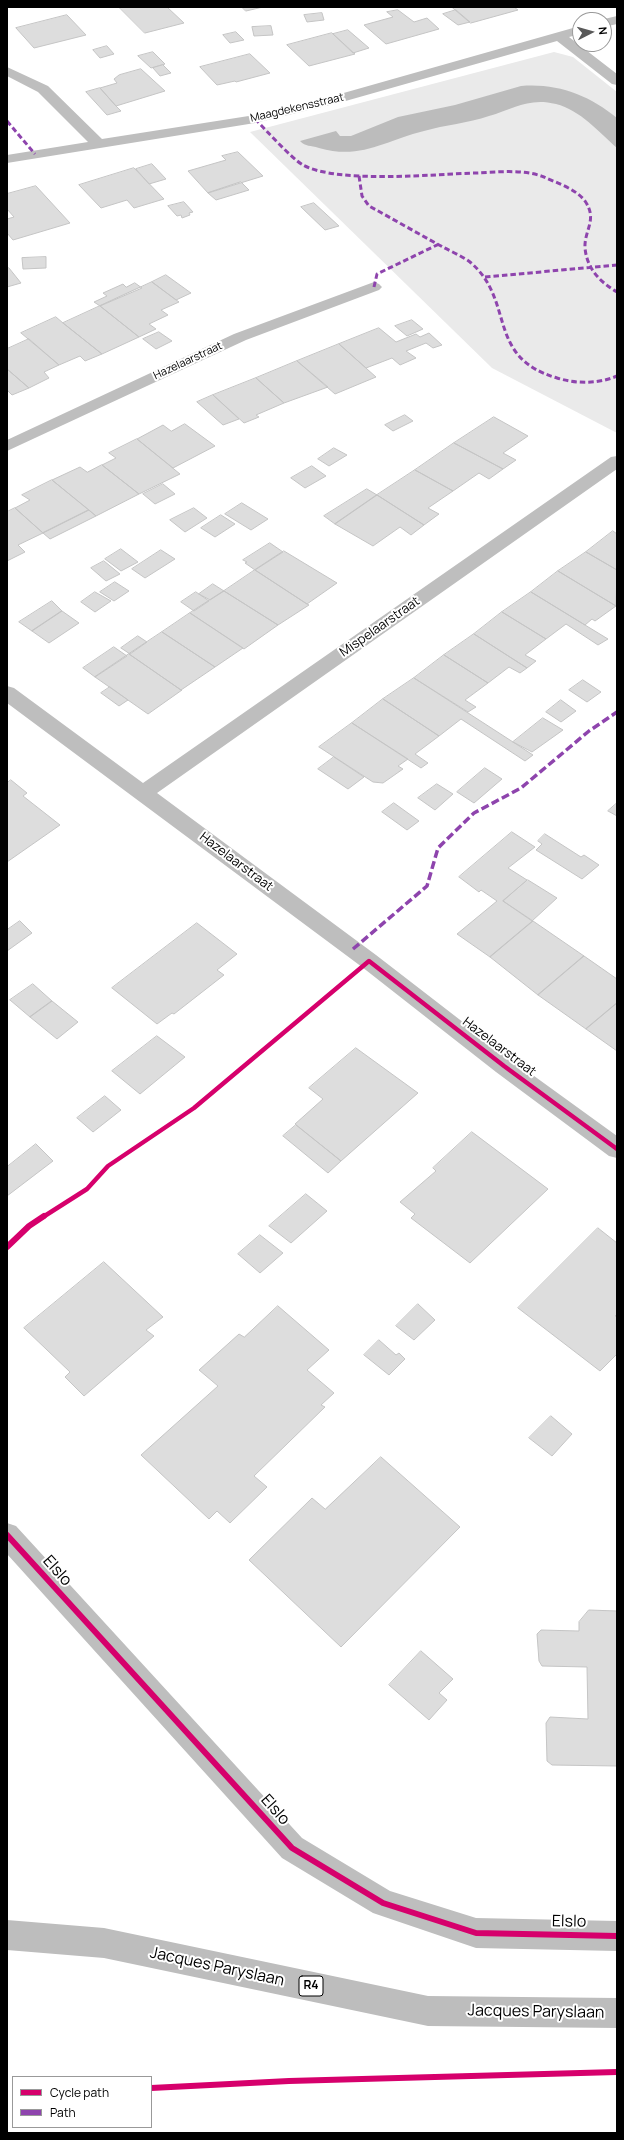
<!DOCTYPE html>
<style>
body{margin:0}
#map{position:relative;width:624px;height:2140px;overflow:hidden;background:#fff;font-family:Manrope,sans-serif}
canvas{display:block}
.frame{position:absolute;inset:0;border:8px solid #000;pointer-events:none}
.legend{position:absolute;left:12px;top:2076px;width:140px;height:52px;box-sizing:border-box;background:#fff;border:1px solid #999;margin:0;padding:5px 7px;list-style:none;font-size:12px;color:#000}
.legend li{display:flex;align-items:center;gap:8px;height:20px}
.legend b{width:20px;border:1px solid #999}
.north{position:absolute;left:572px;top:12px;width:40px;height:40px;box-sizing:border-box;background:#fff;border:1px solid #999;border-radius:50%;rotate:84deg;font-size:11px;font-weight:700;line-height:16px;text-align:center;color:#000}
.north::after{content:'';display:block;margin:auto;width:14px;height:18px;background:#595959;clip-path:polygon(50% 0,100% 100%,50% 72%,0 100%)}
</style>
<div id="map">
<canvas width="624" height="2140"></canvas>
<div class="frame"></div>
<ul class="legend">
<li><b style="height:5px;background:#d6006c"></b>Cycle path</li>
<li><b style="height:5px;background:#8e44ad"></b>Path</li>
</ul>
<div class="north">N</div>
</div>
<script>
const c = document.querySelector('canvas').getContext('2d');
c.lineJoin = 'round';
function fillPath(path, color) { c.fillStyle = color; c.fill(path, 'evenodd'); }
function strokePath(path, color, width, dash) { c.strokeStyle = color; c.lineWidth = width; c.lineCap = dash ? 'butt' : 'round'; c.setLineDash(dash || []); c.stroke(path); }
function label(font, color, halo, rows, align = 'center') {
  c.font = font + ' Manrope,sans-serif'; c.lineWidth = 4; c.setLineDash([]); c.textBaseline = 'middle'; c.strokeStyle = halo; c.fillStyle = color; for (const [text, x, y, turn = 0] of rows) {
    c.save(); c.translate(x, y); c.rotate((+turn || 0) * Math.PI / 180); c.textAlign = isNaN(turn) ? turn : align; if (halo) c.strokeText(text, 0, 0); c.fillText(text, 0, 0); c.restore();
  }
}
const green = new Path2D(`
 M554 52 573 57 617 92V433L492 368 250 132Z`);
const water = new Path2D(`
 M521 86C557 83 589 95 617 118V148C599 132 580 110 556 104 529 97 513 109 489 116 468 123 445 125 424 131 384 141 361 160 319 148 310 145 306 147 300 141L336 131 340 136H351L398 117 455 105Z`);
const building = new Path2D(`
 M119 7H167L184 23 145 33Z
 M242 7H263L246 11Z
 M452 7H514L518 10 471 23Z
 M398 10 414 22 427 18 439 29 386 44 364 25 393 17 387 12Z
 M456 10 470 22 458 25 443 14Z
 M322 13 324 20 307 22 304 15Z
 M67 15 86 35 34 48 16 28Z
 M271 26 273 35 254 36 252 27Z
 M348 30 369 48 353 53 333 34Z
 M236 32 244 40 230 43 223 35Z
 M332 33 355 54 309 66 287 45Z
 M107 46 114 54 100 58 93 50Z
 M153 52 165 64 151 68 138 56Z
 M250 54 270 73 236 82 235 81 217 85 200 67Z
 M163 65 171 73 160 76 153 68Z
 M141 69 165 91 116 106 100 88 117 83 114 79 119 75Z
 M100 88 116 106 121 111 107 115 86 92Z
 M238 152 263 176 208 193 188 171 226 160 222 156Z
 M152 164 166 179 149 184 136 169Z
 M134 168 164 199 134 208 127 200 101 208 79 185Z
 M241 182 249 190 216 200 208 193Z
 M36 186 70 223 13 240 7 233V219L14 217 7 209V194Z
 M184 202 193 212 189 213 190 215 182 218 181 215 177 216 168 206Z
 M314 203 339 226 325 230 301 207Z
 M46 257V268L23 269 22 258Z
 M9 268 21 283 7 287V269Z
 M166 275 191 293 176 300 152 282Z
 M152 282 179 302 161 310 168 315 149 324 156 329 139 337 100 306Z
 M135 283 142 288 100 306 94 302 107 296 103 293 123 284 126 287Z
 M100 306 139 337 102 354 63 323Z
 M56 317 63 323 102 354 85 361 80 356 59 365 21 333Z
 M412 320 423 329 407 336 395 326Z
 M379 328 396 342 416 334 420 337 429 333 442 345 433 348 426 343 406 351 416 358 400 365 392 358 366 368 339 344Z
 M159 332 172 341 156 349 143 339Z
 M29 339 59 365 44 372 49 378 29 388 7 369V349Z
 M339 344 376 377 335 394 297 361Z
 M297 361 328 387 284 403 256 378Z
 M7 369 29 388 12 395 7 390Z
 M256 378 284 403 256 415 259 417 244 423 213 395Z
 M213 395 239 419 223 425 197 402Z
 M405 415 413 421 393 431 385 425Z
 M494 417 528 436 503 453 516 460 503 469 454 443Z
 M185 424 215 446 173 468 137 439 163 425 171 431Z
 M137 439 180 474 139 494 102 465 116 458 109 453Z
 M454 443 503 469 489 479 479 473 453 491 415 470Z
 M334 448 347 455 329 466 318 459Z
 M102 465 139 494 96 516 52 480 80 467 87 472Z
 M312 466 326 476 305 488 291 478Z
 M415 470 453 491 428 508 439 514 424 525 377 495Z
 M52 480 89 510 43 533 15 508 30 500 22 495Z
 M163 484 175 494 155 504 143 494Z
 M367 489 377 495 335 524 324 516Z
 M377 495 424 525 411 535 400 527 373 546 335 524Z
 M242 503 268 519 251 530 225 514Z
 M15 508 43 533 18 545 25 552 7 561V512Z
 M194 508 207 518 185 532 170 520Z
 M89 510 96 516 50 539 43 533Z
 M221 515 235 524 215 537 201 528Z
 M613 531 617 534V570L586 552Z
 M270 543 283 552 255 570 245 563 247 562 243 560Z
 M121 549 138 562 121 571 105 559Z
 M161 550 175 559 145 578 132 569Z
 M284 551 337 583 307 604 255 570Z
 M586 552 617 570 616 606 558 571Z
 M104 561 120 574 106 581 91 568Z
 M255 570 307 604 309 605 278 625 224 591Z
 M558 571 616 606 595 621 592 619 585 625 531 592Z
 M115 582 129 591 114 601 100 592Z
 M213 584 224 591 210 600 199 594Z
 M224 591 278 625 244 649 190 613Z
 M95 592 111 601 95 612 81 602Z
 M196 592 209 601 194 611 181 602Z
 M531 592 585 625 608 639 598 645 566 624 546 639 502 612Z
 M52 601 62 611 32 631 19 622Z
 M62 611 79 623 49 643 32 631Z
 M502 612 546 639 525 655 536 661 527 668 474 634Z
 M190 613 243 648 215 667 162 632Z
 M162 632 215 667 181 690 129 654Z
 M474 634 527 668 520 673 509 667 488 683 444 655Z
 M138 636 147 642 130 654 121 648Z
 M114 647 127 656 95 677 83 668Z
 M129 654 181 690H182L148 714 95 677Z
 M444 655 488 683 465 700 476 707 468 712 414 678Z
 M414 678 513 742 533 755 525 761 461 719 439 736 383 699Z
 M583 680 601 692 587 702 569 690Z
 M110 687 128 700 119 706 101 693Z
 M383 699 439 736 415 754 428 763 421 768 352 723Z
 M561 700 576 711 561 722 546 712Z
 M543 718 563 730 532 752 513 742Z
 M352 723 408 759 398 766 403 769 383 783 373 782 319 747Z
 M334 757 364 777 348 789 318 769Z
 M485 768 502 779 474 803 457 792Z
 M11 780 27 793 23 796 60 825 7 862V783Z
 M437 784 453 794 435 810 418 798Z
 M394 803 419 821 407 830 382 812Z
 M617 803V816L608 811Z
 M512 832 535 847 508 868 527 880 503 901 533 921 490 957 457 934 497 901 481 890 479 892 459 877Z
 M545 834 581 857 584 855 599 865 582 879 536 850 542 844 538 841Z
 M528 880 557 898 532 921 503 901Z
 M20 921 32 933 7 951V930Z
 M533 921 584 956 538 995 490 957Z
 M197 923 237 954 217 970 224 975 174 1014 172 1013 157 1024 112 988Z
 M584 956 617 979V1003L586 1029 538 995Z
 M33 984 52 1001 30 1017 10 1000Z
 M52 1001 78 1022 57 1039 30 1017Z
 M617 1003V1051L586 1029Z
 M157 1036 185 1057 140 1094 112 1071Z
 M356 1048 418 1093 341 1161 295 1124 323 1099 309 1088Z
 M105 1096 121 1110 93 1132 77 1118Z
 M296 1125 341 1161 328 1173 283 1136Z
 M472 1132 548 1189 470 1263 411 1218 415 1214 400 1202 436 1171 433 1168Z
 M36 1144 53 1161 7 1196V1167Z
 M306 1194 327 1211 291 1243 269 1226Z
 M598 1228 617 1243V1314L615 1316 617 1317V1354L600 1371 518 1308Z
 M260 1235 283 1253 260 1273 238 1254Z
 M104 1262 163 1317 146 1330 154 1336 84 1396 65 1377 70 1372 24 1328Z
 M418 1304 435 1320 414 1340 396 1326Z
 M278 1306 329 1350 307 1370 334 1393 321 1405 325 1407 254 1476 267 1487 230 1523 217 1511 209 1519 141 1455 218 1386 199 1370 239 1334 244 1337Z
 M379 1340 396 1355 399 1353 405 1359 389 1375 364 1355Z
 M551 1416 572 1434 552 1456 529 1438Z
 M381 1457 460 1527 341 1647 249 1560 312 1498 325 1509Z
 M589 1610 617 1611V1766L552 1765 547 1761 546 1723 550 1717 588 1719 587 1667 542 1666 539 1661 537 1634 541 1630 579 1631V1622Z
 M421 1651 453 1679 439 1693 447 1700 429 1720 389 1685Z`);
const minor = new Path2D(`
 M617 16V24L604 27V20H600Z
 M580 26V34L569 37 617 74V85L612 84 557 41 342 102 255 123 7 163V155L88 142 38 92 7 76V67L48 86 102 139 255 115 333 96Z
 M374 282 379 284 382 287 379 290 246 340 7 451V440L234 334Z
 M617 456V469L157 793 376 955 512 1060 617 1136V1158L609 1156 496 1072 362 967 7 703V686L14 688 143 783 611 457Z
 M7 1523 16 1526 302 1838 390 1891 476 1918 617 1921V1951L476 1948 373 1913 282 1858 7 1554Z`);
const trunk = new Path2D(`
 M7 1920 104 1928 428 1996 617 1998V2028L428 2026 104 1958 7 1950Z`);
const quietFar1 = new Path2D(`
 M255 119C266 130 292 159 303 165 338 184 435 174 477 173 498 172 524 169 544 177 557 183 576 189 585 201 598 220 584 230 585 248 587 269 600 282 617 292
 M7 121 35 154
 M359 176 362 196 369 206C393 219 417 233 441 246 450 251 462 256 470 262 516 301 485 357 557 378 577 384 598 384 617 376
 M485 277 617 265
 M374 287 377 274 439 244`);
const quiet = new Path2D(`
 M353 949 427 886 438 848 474 813 521 788 589 731 617 712`);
const cyclewayFar1 = new Path2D(`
 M43 1217 87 1189 108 1166 194 1108 369 961 504 1066 617 1149`);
const cycleway = new Path2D(`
 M7 1247 29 1226 44 1216
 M7 1535 292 1848 383 1903 476 1933 617 1936
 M151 2088 289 2081 617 2072`);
const farStreetnames = [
 ["Maagdekensstraat",297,108,-13],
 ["Hazelaarstraat",188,361,-25]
];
const shields = [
 [311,1986,24]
];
const shieldNames = [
 ["R4",311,1986]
];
const streetNames = [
 ["Mispelaarstraat",380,627,-35],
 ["Hazelaarstraat",236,862,37],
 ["Hazelaarstraat",499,1047,37]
];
const nearStreetnames = [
 ["Elslo",57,1571,48],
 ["Elslo",275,1810,48],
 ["Elslo",569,1922,1],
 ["Jacques Paryslaan",217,1967,12],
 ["Jacques Paryslaan",536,2012,1]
];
fillPath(green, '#eaeaea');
fillPath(water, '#bcbcbc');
fillPath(building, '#ddd');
strokePath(building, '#c5c5c5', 1);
fillPath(minor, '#bebebe');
fillPath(trunk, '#bdbdbd');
strokePath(quietFar1, '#8e44ad', 3, [5.5, 3]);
strokePath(quiet, '#8e44ad', 3.5, [8, 3.5]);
strokePath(cyclewayFar1, '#d6006c', 4.5);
strokePath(cycleway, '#d6006c', 6);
label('11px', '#000', '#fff', farStreetnames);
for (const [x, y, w] of shields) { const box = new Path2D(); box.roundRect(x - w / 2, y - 10, w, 20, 3); c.fillStyle = '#fff'; c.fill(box); strokePath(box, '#000', 1); }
label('bold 12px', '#000', null, shieldNames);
label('13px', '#000', '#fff', streetNames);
label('16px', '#000', '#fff', nearStreetnames);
</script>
